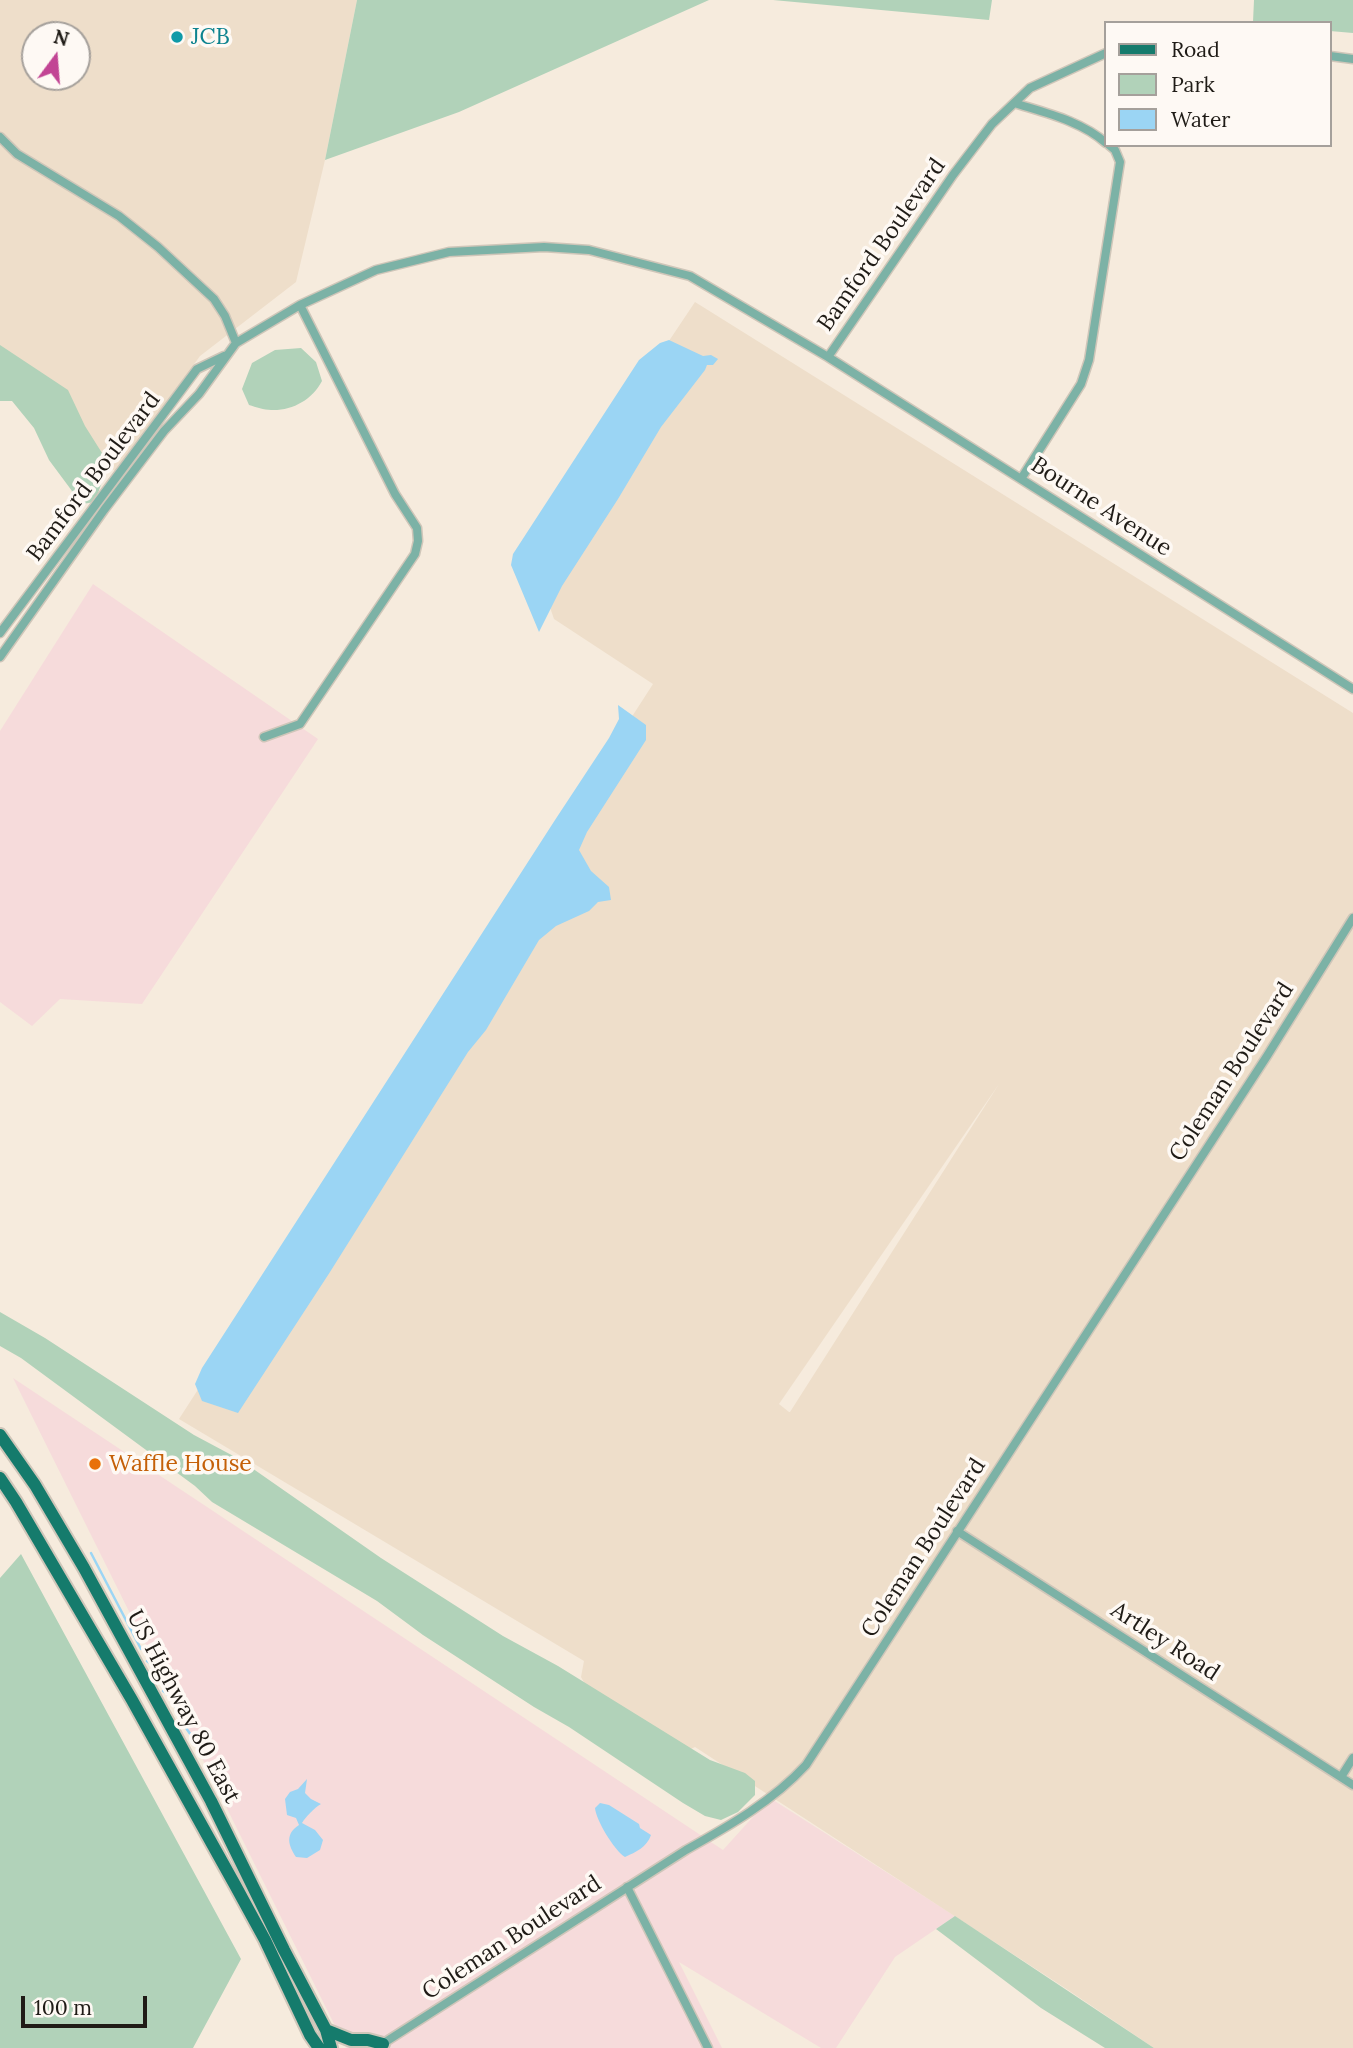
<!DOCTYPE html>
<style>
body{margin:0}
#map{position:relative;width:1353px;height:2048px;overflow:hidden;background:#f6ebdd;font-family:Lora,serif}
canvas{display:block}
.legend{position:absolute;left:1104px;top:21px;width:228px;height:126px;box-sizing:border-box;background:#fef9f4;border:2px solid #a5a09b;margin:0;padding:9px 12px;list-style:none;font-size:21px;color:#1f1b16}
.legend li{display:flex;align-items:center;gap:14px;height:35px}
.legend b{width:35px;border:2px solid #a5a09b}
.north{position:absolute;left:21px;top:21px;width:70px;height:70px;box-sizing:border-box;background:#fef9f4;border:2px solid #a5a09b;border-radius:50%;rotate:16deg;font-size:19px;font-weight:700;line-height:28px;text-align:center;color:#1f1b16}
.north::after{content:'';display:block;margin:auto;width:24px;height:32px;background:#c24594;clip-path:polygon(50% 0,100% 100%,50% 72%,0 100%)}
.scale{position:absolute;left:21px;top:1996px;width:126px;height:32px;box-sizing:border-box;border:4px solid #1f1b16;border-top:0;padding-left:9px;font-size:21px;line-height:24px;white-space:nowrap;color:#1f1b16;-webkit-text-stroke:5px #fef9f4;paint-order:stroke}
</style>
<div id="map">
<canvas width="1353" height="2048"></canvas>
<ul class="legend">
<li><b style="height:9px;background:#157b6c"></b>Road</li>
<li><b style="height:19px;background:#b1d2b9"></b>Park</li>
<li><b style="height:19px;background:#9bd5f4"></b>Water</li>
</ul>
<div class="north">N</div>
<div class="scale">100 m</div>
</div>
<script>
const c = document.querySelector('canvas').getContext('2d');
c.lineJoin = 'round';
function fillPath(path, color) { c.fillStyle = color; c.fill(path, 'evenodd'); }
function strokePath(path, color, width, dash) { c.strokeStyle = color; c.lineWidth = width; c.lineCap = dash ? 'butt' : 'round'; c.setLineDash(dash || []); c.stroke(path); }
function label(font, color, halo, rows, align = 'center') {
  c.font = font + ' Lora,serif'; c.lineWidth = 7; c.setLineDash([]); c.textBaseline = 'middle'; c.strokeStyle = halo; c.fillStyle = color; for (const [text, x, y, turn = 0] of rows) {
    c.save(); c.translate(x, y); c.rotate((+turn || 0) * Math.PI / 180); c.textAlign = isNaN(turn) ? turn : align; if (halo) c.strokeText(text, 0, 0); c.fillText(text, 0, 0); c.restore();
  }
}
const commercial = new Path2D(`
 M93 584 318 739 142 1004 60 999 32 1026 0 1002V731Z
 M13 1378 723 1850 770 1798 955 1916 895 1957 836 2048H821L679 1962 722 2048H346Z`);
const built = new Path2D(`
 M0 0H357L325 160 296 282 200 356 116 472 75 439 0 350ZM35 35H77V77H35Z
 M695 302 1353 713V2048H1154L1065 1988 695 1747 687 1751 590 1693 581 1677 584 1661 179 1419 653 684 554 619 530 549ZM999 1084 790 1412H789L779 1404Z`);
const green = new Path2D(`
 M357 0H709L459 112 325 160Z
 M773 0H992L989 20Z
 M1254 0H1353V33L1330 31V23L1253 22Z
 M0 345 68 390 85 426 102 453 105 473 95 502 69 506 72 491 49 460 34 428 12 401H0Z
 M301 348 316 362 322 381C312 400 292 411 271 410 264 410 256 407 249 405L242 389 252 363 275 350Z
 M0 1312 45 1338 194 1435 239 1459 381 1558 503 1636 558 1666 710 1760 745 1773 755 1781V1795L738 1812 721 1820 705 1816 683 1803 569 1727 534 1707 423 1635 377 1601 212 1502 195 1486 21 1358 0 1346Z
 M21 1554 241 1959 193 2048H0V1578Z
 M955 1916 1154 2048H1105L1041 2008 936 1929Z`);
const water = new Path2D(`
 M669 340 703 356 711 355 718 359 713 365H707L705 370 661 427 618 499 562 586 539 632 511 565 513 554 639 360 660 343Z
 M618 705 646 725V740L587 832 579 850 591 871 609 887 611 900 598 902 589 911 556 926 539 940 486 1030 468 1052 330 1272 238 1413 202 1401 195 1384 202 1368 555 820 609 738 619 719Z
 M307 1779 305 1793 311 1799 321 1804C315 1807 305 1818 302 1823L315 1830 323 1840 320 1850 307 1858 296 1857C288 1845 285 1834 299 1825L296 1818 287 1815 285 1799 290 1792 298 1789Z
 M600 1803 609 1805 639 1824 640 1828 651 1835C647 1847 636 1852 625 1857 614 1850 596 1820 595 1808Z`);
const stream = new Path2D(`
 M91 1553 141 1649
 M147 1661 151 1664 157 1677
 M163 1691C179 1701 180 1730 199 1742`);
const minor = new Path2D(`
 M1330 56 1353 59
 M1014 103C1046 113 1081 121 1106 143
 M0 137 17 154 119 216 158 247 214 299 225 316 236 343
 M828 357 1353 689
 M1021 479 1081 384 1089 360 1120 162 1115 150 1109 145
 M0 633 197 369 224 356
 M0 657 104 510 164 431 199 394 236 343 300 305 376 270 449 252 544 247 589 250 690 276 828 357 953 175 992 124 1030 88 1106 53
 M264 737 300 724 415 554 418 541 417 528 395 494 300 305
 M957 1531 1353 1785
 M1341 1777 1353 1758
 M627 1887 708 2048
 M379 2046 686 1850C729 1826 773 1801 806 1765L1267 1056 1353 918`);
const primary = new Path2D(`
 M0 1435 35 1485 84 1568 211 1801 284 1950 326 2030 331 2048
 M0 1478 16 1502 132 1700 235 1885 265 1940 310 2035 319 2048
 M326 2030 351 2040H368L383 2044`);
const markers = [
 [177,37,7,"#0f9aa8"],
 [95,1464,7,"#e8710a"]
];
const cultureNames = [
 ["JCB",191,37]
];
const streetNames = [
 ["Bamford Boulevard",882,245,-55],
 ["Bamford Boulevard",94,477,-53],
 ["Bourne Avenue",1101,507,33],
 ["Coleman Boulevard",1232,1072,-57],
 ["Coleman Boulevard",924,1548,-57],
 ["Artley Road",1165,1642,33],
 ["US Highway 80 East",183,1707,62],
 ["Coleman Boulevard",512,1938,-33]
];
const foodNames = [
 ["Waffle House",109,1464]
];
fillPath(commercial, '#f6dbdb');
fillPath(built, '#eedeca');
fillPath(green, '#b1d2b9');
fillPath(water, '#9bd5f4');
strokePath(stream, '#9bd5f4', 2.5);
strokePath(minor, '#cfc6b9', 11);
strokePath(primary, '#cfc6b9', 16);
strokePath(minor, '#7cb2a6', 8);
strokePath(primary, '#157b6c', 12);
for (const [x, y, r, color] of markers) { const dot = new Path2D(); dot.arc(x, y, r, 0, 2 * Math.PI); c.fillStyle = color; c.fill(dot); strokePath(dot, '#fef9f4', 2.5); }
label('23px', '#0d838f', '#fef9f4', cultureNames, 'left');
label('23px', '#1f1b16', '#fef9f4', streetNames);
label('23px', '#c56008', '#fef9f4', foodNames, 'left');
</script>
